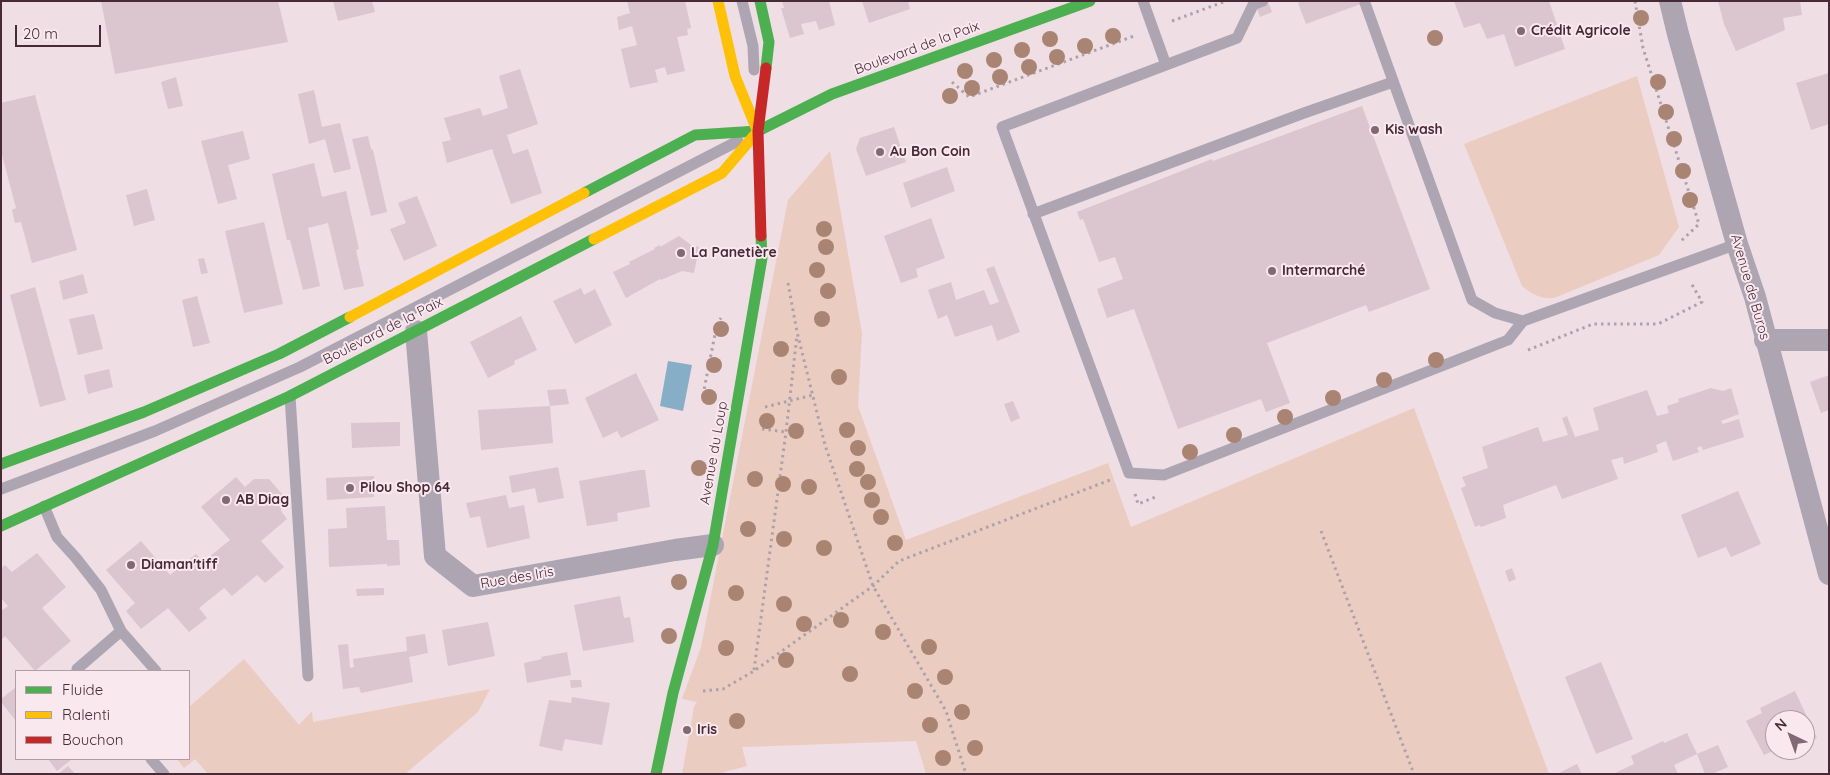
<!DOCTYPE html>
<meta charset="utf-8">
<style>
body{margin:0}
#map{position:relative;width:1830px;height:775px;overflow:hidden;background:#efdee4;font-family:Quicksand,sans-serif}
canvas{display:block}
.frame{position:absolute;inset:0;border:2px solid #482936;pointer-events:none}
.legend{position:absolute;left:15px;top:670px;width:175px;height:90px;box-sizing:border-box;background:#f9e9ef;border:1px solid #b29ca5;margin:0;padding:6px 9px;list-style:none;font-size:15px;color:#482936}
.legend li{display:flex;align-items:center;gap:10px;height:25px}
.legend b{width:25px;border:1px solid #b29ca5}
.north{position:absolute;left:1765px;top:710px;width:50px;height:50px;box-sizing:border-box;background:#f9e9ef;border:1px solid #b29ca5;border-radius:50%;rotate:318deg;font-size:14px;font-weight:700;line-height:20px;text-align:center;color:#482936}
.north::after{content:'';display:block;margin:auto;width:18px;height:22px;background:#826873;clip-path:polygon(50% 0,100% 100%,50% 72%,0 100%)}
.scale{position:absolute;left:15px;top:25px;width:86px;height:22px;box-sizing:border-box;border:2px solid #482936;border-top:0;padding-left:6px;font-size:15px;line-height:18px;white-space:nowrap;color:#482936;-webkit-text-stroke:4px #f9e9ef;paint-order:stroke}
</style>
<div id="map">
<canvas width="1830" height="775"></canvas>
<div class="frame"></div>
<ul class="legend">
<li><b style="height:6px;background:#4caf50"></b>Fluide</li>
<li><b style="height:6px;background:#ffc107"></b>Ralenti</li>
<li><b style="height:6px;background:#c62828"></b>Bouchon</li>
</ul>
<div class="north">N</div>
<div class="scale">20 m</div>
</div>
<script>
const c = document.querySelector('canvas').getContext('2d');
c.lineJoin = 'round';
function fillPath(path, color) { c.fillStyle = color; c.fill(path, 'evenodd'); }
function strokePath(path, color, width, dash) { c.strokeStyle = color; c.lineWidth = width; c.lineCap = dash ? 'butt' : 'round'; c.setLineDash(dash || []); c.stroke(path); }
function label(font, color, halo, rows, align = 'center') {
  c.font = font + ' Quicksand,sans-serif'; c.lineWidth = 4; c.setLineDash([]); c.textBaseline = 'middle'; c.strokeStyle = halo; c.fillStyle = color; for (const [text, x, y, turn = 0] of rows) {
    c.save(); c.translate(x, y); c.rotate((+turn || 0) * Math.PI / 180); c.textAlign = isNaN(turn) ? turn : align; if (halo) c.strokeText(text, 0, 0); c.fillText(text, 0, 0); c.restore();
  }
}
const green = new Path2D(`
 M1637 76 1679 227 1659 255 1554 298C1541 299 1533 295 1522 286L1464 144Z
 M830 151 862 333 858 406 906 540 1108 463 1131 527 1414 408 1549 774H926L916 741 742 747 747 766 724 772V774H682L694 707 697 702 682 699 701 647 788 200Z
 M244 659 299 725 312 711 313 722 490 689 478 712 405 774H208L195 759 184 768 177 759H189V707Z`);
const water = new Path2D(`
 M668 361 692 365 683 411 660 406Z`);
const building = new Path2D(`
 M101 1H278L288 42 115 74Z
 M333 1H372L375 12 338 21Z
 M627 1H685L691 28 687 29 688 35 677 37 685 71 667 75 665 67 655 70 658 82 630 88 621 49 637 45 632 26 619 30 617 17 630 13Z
 M782 1H829L835 25 819 30 816 21 801 24 804 34 790 38 781 8H784Z
 M862 1H908L910 9 869 23Z
 M1301 1H1369L1306 24 1298 3Z
 M1454 1H1549L1565 49 1515 67 1504 34 1487 39 1480 23 1464 28Z
 M1718 1H1800L1802 15 1783 18 1785 30 1736 51 1724 24Z
 M1269 4 1272 12 1260 17 1257 9Z
 M520 69 538 124 507 135 513 154 528 149 542 193 511 204 492 149 447 163 442 142 451 140 444 118 480 108 483 116 508 108 499 76Z
 M1829 73V124L1811 130 1796 83Z
 M176 77 183 106 168 109 161 82Z
 M314 90 322 127 340 123 351 169 334 173 325 139 309 144 298 94Z
 M35 95 77 250 32 263 21 222 15 223 12 210 16 208 1 151V103Z
 M1362 106 1430 289 1369 312 1366 305 1267 343 1290 403 1266 412 1261 399 1178 429 1134 309 1107 318 1097 289 1123 279 1115 257 1099 262 1083 219 1080 220 1077 212 1212 159 1213 161Z
 M894 127 906 162 866 176 856 149 860 138Z
 M243 131 250 159 228 165 237 199 218 204 201 141Z
 M368 136 371 149 373 150 387 212 371 216 352 139Z
 M314 163 322 197 346 191 359 249 356 250 364 286 344 290 328 223 308 228 320 286 303 290 290 240H287L272 174Z
 M947 167 955 191 911 208 903 183Z
 M147 189 155 220 134 226 126 195Z
 M417 196 437 246 404 261 390 229 406 223 398 203Z
 M931 218 945 258 916 269 918 277 901 283 884 236Z
 M264 222 283 304 244 313 225 231Z
 M679 236 695 248 697 246 699 247 694 273 682 271 661 280 660 279 626 298 613 272 630 264 629 262 655 249 654 248 660 245V247Z
 M204 258 208 273 201 274 198 259Z
 M994 266 1020 332 997 341 992 325 955 337 947 315 938 319 928 290 951 282 956 300 984 290 990 305 999 302 986 269Z
 M83 274 88 293 63 300 59 281Z
 M35 287 66 400 40 407 10 295Z
 M581 288 584 295 595 289 612 325 575 344 553 301Z
 M197 296 210 343 193 347 182 300Z
 M94 314 103 349 78 355 69 319Z
 M521 316 537 350 514 361 515 364 488 378 470 342Z
 M109 369 113 387 88 394 84 375Z
 M636 373 659 420 621 438 617 431 603 438 585 398Z
 M1829 375V410L1821 413 1810 382Z
 M1711 388 1723 391 1731 388 1739 414 1721 421 1723 424 1739 419 1744 437 1703 450 1701 446 1697 448 1699 452 1673 461 1666 441 1656 445 1658 452 1624 464 1623 457 1611 460 1618 479 1562 499 1556 485 1503 505 1506 518 1481 527 1480 525 1475 527 1461 488 1466 486 1462 477 1488 468 1482 447 1538 427 1543 442 1568 435 1562 418 1567 416 1575 437 1599 430 1593 408 1647 390 1657 416 1669 413 1667 406 1679 402 1678 399Z
 M566 389 569 404 550 406 553 443 481 450 478 410 550 406 547 390Z
 M1013 401 1020 418 1011 422 1004 404Z
 M400 422V446L352 448 351 423Z
 M558 467 564 498 538 503 535 488 512 493 509 476Z
 M640 470H645L650 507 617 513 618 521 587 526 579 481Z
 M374 476V497L327 500 326 478Z
 M236 477 245 487 254 479H269L282 494 281 511 287 519 261 541 284 567 265 583 257 575 232 596 224 588 199 608 207 618 189 632 168 608 141 629 126 611 135 603 106 570 141 541 170 575 196 554 203 562 230 540 201 507Z
 M1738 491 1761 544 1731 557 1726 547 1698 558 1681 515Z
 M506 495 509 508 524 505 530 538 487 548 480 516 470 518 466 503Z
 M385 506 387 540H399L400 565 387 566V564L329 567 328 529 347 528 346 508Z
 M37 553 66 587 42 608 71 641 35 671 5 636 1 640V611L8 606 1 598V569L5 565 12 572Z
 M1512 568 1516 579 1509 582 1505 571Z
 M384 588V595L357 596 356 589Z
 M620 596 624 618 630 617 634 642 583 651 574 605Z
 M488 622 495 656 448 666 442 630Z
 M425 634 428 653 409 657 413 682 361 693 359 687 343 689 338 645 348 644 350 668 354 667 353 659 407 651 406 637Z
 M567 652 571 675 527 683 524 663 542 659 541 657Z
 M1601 662 1633 739 1596 754 1565 677Z
 M570 680H581L582 687 571 688Z
 M16 687V721L1 702V699Z
 M1795 691 1817 738 1805 744V720H1775V750L1764 755 1746 721 1762 713 1760 708Z
 M572 697 610 703 602 745 565 739 562 751 539 746 549 700 571 703Z
 M1687 733 1697 754 1674 765 1678 774H1613L1634 764 1631 756 1663 741 1664 743Z
 M1718 745 1728 767 1712 774H1705L1697 754Z
 M1778 750H1793L1781 756Z
 M48 759H72L57 771Z
 M1577 764 1582 774H1557Z
 M68 766 75 774H58Z`);
const path = new Path2D(`
 M1635 1 1643 48 1699 224 1680 242
 M1172 21 1226 1
 M952 82 969 97 1134 36
 M788 283 797 332 825 445 873 586 946 711 966 774
 M1528 350 1593 324H1658L1702 302 1691 283
 M709 400 706 398 704 390 717 324 721 318
 M765 407 813 395
 M762 429 786 432
 M1135 494 1138 504 1158 496
 M1321 531 1414 774
 M754 670 786 432 797 335
 M703 691 723 689 754 671 873 586 899 561 1110 480`);
const lane = new Path2D(`
 M742 1 753 46 754 70
 M1143 1 1166 65
 M1263 1 1253 5 1237 38 1002 127 1129 473 1164 475 1508 340 1523 321
 M1365 3 1472 300 1495 313 1523 321 1737 244
 M1033 214 1304 113 1393 82
 M290 396 308 676
 M1 489 155 431 300 367 738 141
 M44 506 57 537 76 558 101 590 121 631 156 671
 M79 671 77 669 121 631
 M151 759 164 774`);
const street = new Path2D(`
 M1670 1 1678 34 1737 244 1755 297 1829 574
 M416 331 435 556 473 586 675 550 713 545
 M1765 340H1829`);
const fast = new Path2D(`
 M760 1 769 42 766 68
 M584 193 695 135 758 131 832 94 1090 1
 M1 464 144 412 279 354 350 317
 M1 526 290 396 594 239
 M656 774 673 693 713 545 762 258 761 236`);
const slow = new Path2D(`
 M718 1 735 76 757 130
 M594 239 722 173 758 131
 M350 317 584 193`);
const jam = new Path2D(`
 M761 236 758 131 766 68`);
const trees = [
 [1641,18],
 [1113,36],
 [1435,38],
 [1050,39],
 [1085,46],
 [1022,50],
 [1057,57],
 [994,60],
 [1029,67],
 [965,71],
 [1000,77],
 [1658,82],
 [972,88],
 [950,96],
 [1666,112],
 [1674,139],
 [1683,171],
 [1690,200],
 [824,229],
 [826,247],
 [817,270],
 [828,291],
 [822,319],
 [721,329],
 [781,349],
 [1436,360],
 [714,365],
 [839,377],
 [1384,380],
 [709,397],
 [1333,398],
 [1285,417],
 [767,421],
 [847,430],
 [796,431],
 [1234,435],
 [858,448],
 [1190,452],
 [699,468],
 [857,469],
 [755,479],
 [868,482],
 [783,484],
 [809,487],
 [872,500],
 [881,517],
 [748,529],
 [784,539],
 [895,543],
 [824,548],
 [679,582],
 [736,593],
 [784,604],
 [841,620],
 [804,624],
 [883,632],
 [669,636],
 [929,647],
 [726,648],
 [786,660],
 [850,674],
 [945,677],
 [915,691],
 [962,712],
 [737,721],
 [930,725],
 [975,748],
 [943,758]
];
const markers = [
 [1521,31,5,"#826873"],
 [1375,130,5,"#826873"],
 [880,152,5,"#826873"],
 [681,253,5,"#826873"],
 [1272,271,5,"#826873"],
 [350,488,5,"#826873"],
 [226,500,5,"#826873"],
 [131,565,5,"#826873"],
 [687,730,5,"#826873"]
];
const poiNames = [
 ["Crédit Agricole",1531,31],
 ["Kis wash",1385,130],
 ["Au Bon Coin",890,152],
 ["La Panetière",691,253],
 ["Intermarché",1282,271],
 ["Pilou Shop 64",360,488],
 ["AB Diag",236,500],
 ["Diaman'tiff",141,565],
 ["Iris",697,730]
];
const streetNames = [
 ["Boulevard de la Paix",917,48,-20],
 ["Avenue de Buros",1750,287,74],
 ["Boulevard de la Paix",383,331,-27],
 ["Avenue du Loup",714,453,-80],
 ["Rue des Iris",517,578,-10]
];
fillPath(green, '#ebccc1');
fillPath(water, '#87aec7');
fillPath(building, '#dbc5ce');
strokePath(path, '#aba2ac', 3, [2.5, 4]);
strokePath(lane, '#ada6b2', 11);
strokePath(street, '#ada6b2', 22);
strokePath(fast, '#4caf50', 11);
strokePath(slow, '#ffc107', 11);
strokePath(jam, '#c62828', 11);
c.fillStyle = '#a98472';
for (const [x, y] of trees) { c.beginPath(); c.arc(x, y, 8, 0, 2 * Math.PI); c.fill(); }
for (const [x, y, r, color] of markers) { const dot = new Path2D(); dot.arc(x, y, r, 0, 2 * Math.PI); c.fillStyle = color; c.fill(dot); strokePath(dot, '#f9e9ef', 2); }
label('bold 14px', '#482936', '#f9e9ef', poiNames, 'left');
label('14px', '#482936', '#f9e9ef', streetNames);
</script>
